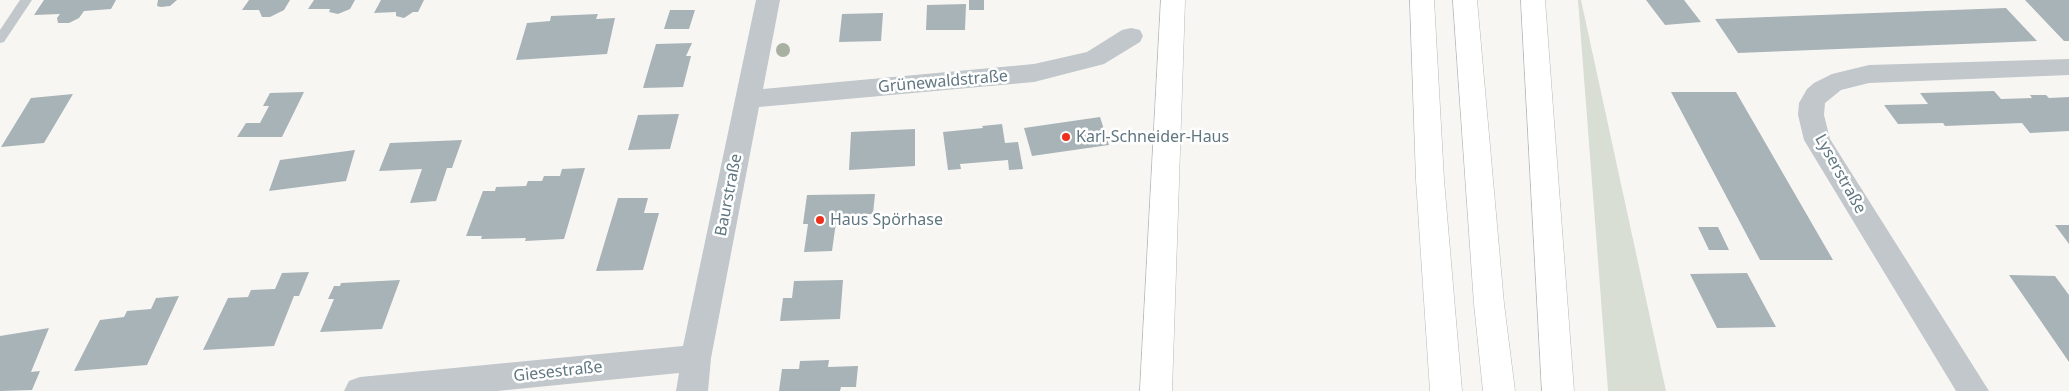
<!DOCTYPE html>
<meta charset="utf-8">
<style>
body{margin:0}
canvas{display:block;background:#f7f6f3}
</style>
<canvas width="2069" height="391"></canvas>
<script>
const c = document.querySelector('canvas').getContext('2d');
c.lineJoin = 'round';
function fillPath(path, color) { c.fillStyle = color; c.fill(path, 'evenodd'); }
function strokePath(path, color, width, dash) { c.strokeStyle = color; c.lineWidth = width; c.lineCap = dash ? 'butt' : 'round'; c.setLineDash(dash || []); c.stroke(path); }
function label(font, color, halo, rows, align = 'center') {
  c.font = font + ' "Noto Sans",sans-serif'; c.lineWidth = 5; c.setLineDash([]); c.textBaseline = 'middle'; c.strokeStyle = halo; c.fillStyle = color; for (const [text, x, y, turn = 0] of rows) {
    c.save(); c.translate(x, y); c.rotate((+turn || 0) * Math.PI / 180); c.textAlign = isNaN(turn) ? turn : align; if (halo) c.strokeText(text, 0, 0); c.fillText(text, 0, 0); c.restore();
  }
}
const green = new Path2D(`
 M1578 0H1581L1666 391H1608Z`);
const building = new Path2D(`
 M44 0H116L111 9 84 11 79 18 69 23H58L57 18 60 14 34 15Z
 M158 0H177L170 6 161 7 157 6Z
 M249 0H290L284 10 270 17H262L259 10H242Z
 M314 0H355L350 9 338 14 329 12 330 9H308Z
 M381 0H424L418 12H413L404 18 396 16V12L374 13Z
 M969 0H984V10H969Z
 M1646 0H1684L1701 22 1665 25Z
 M2025 0H2069V41H2064Z
 M966 4 965 30H926L927 5Z
 M2006 8 2037 41 1738 53 1715 19Z
 M670 10H695L689 29H664Z
 M883 13 881 41 839 42 842 14Z
 M598 14 596 19 615 18 607 54 516 60 527 23 550 21 551 16Z
 M692 43 686 56H691L683 87 643 88 656 44Z
 M1994 91 2001 99 2032 98 2030 95H2046L2049 98 2069 97V131L2030 133 2022 123 1945 126 1943 123 1898 124 1884 105 1928 104 1920 93Z
 M304 92 282 137H237L246 123H260L269 106H263L270 93Z
 M1671 92H1736L1833 260H1760Z
 M73 94 44 143 1 147 31 98Z
 M679 114 670 149 628 150 638 115Z
 M1100 117 1109 145 1032 156 1024 128Z
 M1002 124 1005 143 1018 142 1023 169 1009 170 1008 160 960 164 961 169 948 170 943 132 983 128 982 126Z
 M915 129V166L849 170 851 132Z
 M462 140 452 168H447L436 201 410 203 422 169 379 171 390 143Z
 M355 150 346 181 269 191 280 160Z
 M585 168 564 239 525 241 526 238 481 239 482 236H466L483 191H495L496 187 526 186 528 181H542L544 176H560L562 169Z
 M875 194 873 214 837 215 832 251 804 252 808 224H803L807 195Z
 M618 198H648L644 213H659L643 270 596 271Z
 M2055 225H2069V244Z
 M1698 227H1718L1729 250H1709Z
 M309 272 299 296H294L274 346 203 350 228 298 248 297 251 290 275 289 282 273Z
 M1747 273 1776 327 1717 328 1690 274Z
 M2009 275 2055 276 2069 295V362Z
 M400 280 382 329 320 332 334 299H328L334 286H340L341 283Z
 M843 280 840 319 780 321 783 298H792L794 281Z
 M179 296 147 365 74 371 100 320 124 317 127 311 151 309 156 298Z
 M49 328 31 372 40 371 32 390 0 391V336Z
 M829 360 828 367 858 366 856 387H841L840 391H779L782 369H799L800 361Z`);
const service = new Path2D(`
 M20 0H32L4 42 0 43V30Z`);
const minor = new Path2D(`
 M756 0H780L763 89 1034 64 1087 52 1122 30 1131 28 1140 30 1143 36 1140 42 1104 64 1034 82 759 107 711 358 708 391H676L679 373 497 391H344L349 381 360 377 683 346Z
 M2069 59V75L1869 83 1841 90 1825 103 1824 115 1830 139 1989 391H1956L1804 140 1798 115 1799 103 1807 89 1814 83 1832 74 1869 65Z`);
const secondary = new Path2D(`
 M1161 0H1185L1172 391H1140Z`);
const motorway = new Path2D(`
 M1410 0H1434L1444 180 1462 391H1430L1416 180Z
 M1453 0H1477L1504 304 1515 391H1483L1474 304Z
 M1521 0H1545L1574 391H1542Z`);
const trees = [
 [783,50]
];
const markers = [
 [1066,137,5,"#ec301d"],
 [820,220,5,"#ec301d"]
];
const streetNames = [
 ["Grünewaldstraße",943,82,-5],
 ["Lyserstraße",1840,174,61],
 ["Baurstraße",729,195,-79],
 ["Giesestraße",558,372,-6]
];
const poiNames = [
 ["Karl-Schneider-Haus",1076,137],
 ["Haus Spörhase",830,220]
];
fillPath(green, '#d9ded4');
fillPath(building, '#a8b3b7');
strokePath(secondary, '#b4bbbe', 1);
strokePath(motorway, '#b4b9bc', 1);
fillPath(service, '#c1c7ca');
fillPath(minor, '#c1c7ca');
fillPath(secondary, '#fff');
fillPath(motorway, '#fff');
c.fillStyle = '#a8b0a2';
for (const [x, y] of trees) { c.beginPath(); c.arc(x, y, 7, 0, 2 * Math.PI); c.fill(); }
for (const [x, y, r, color] of markers) { const dot = new Path2D(); dot.arc(x, y, r, 0, 2 * Math.PI); c.fillStyle = color; c.fill(dot); strokePath(dot, '#fff', 2); }
label('16px', '#607680', '#fff', streetNames);
label('16px', '#607680', '#fff', poiNames, 'left');
</script>
